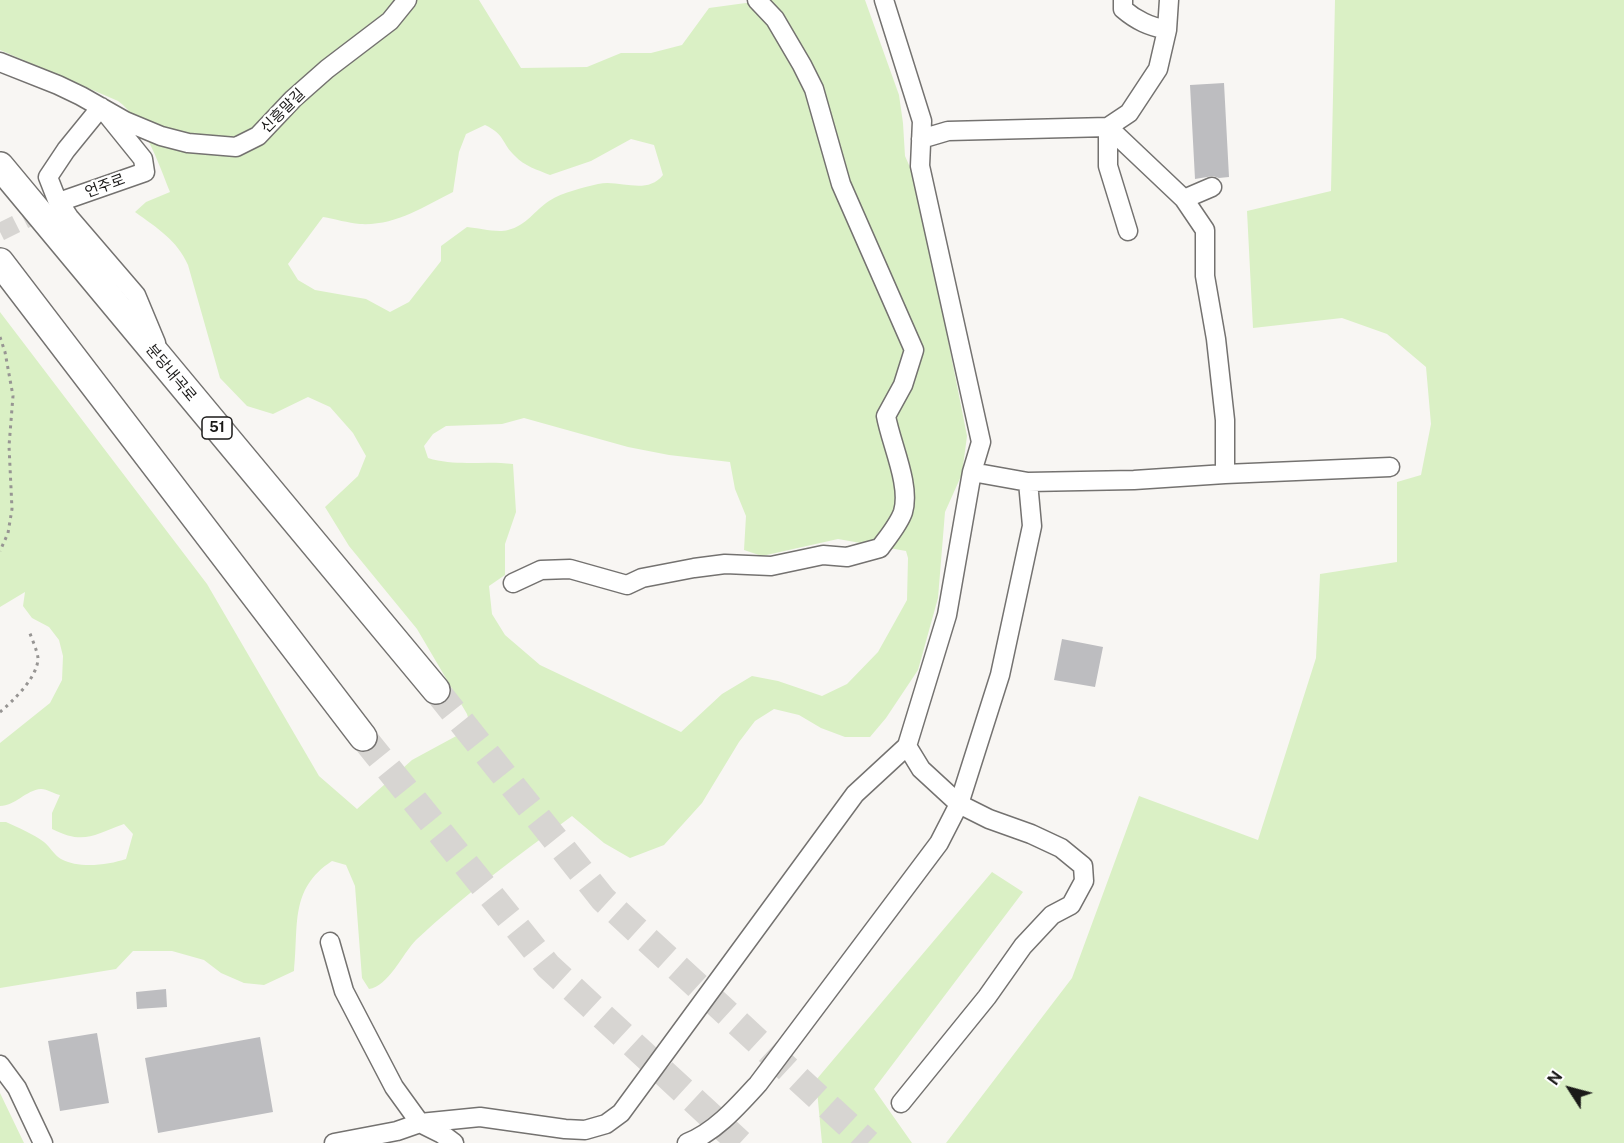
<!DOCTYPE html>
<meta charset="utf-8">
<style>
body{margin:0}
#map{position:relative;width:1624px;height:1143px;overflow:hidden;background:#f8f6f3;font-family:"Public Sans",sans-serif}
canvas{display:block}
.north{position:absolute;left:1540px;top:1059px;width:60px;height:60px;-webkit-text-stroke:4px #fff;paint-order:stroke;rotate:306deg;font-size:16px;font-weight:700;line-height:24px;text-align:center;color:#1b1a19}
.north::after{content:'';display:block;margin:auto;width:21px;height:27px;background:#1b1a19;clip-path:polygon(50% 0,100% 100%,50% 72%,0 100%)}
</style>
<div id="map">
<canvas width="1624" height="1143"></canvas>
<div class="north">N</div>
</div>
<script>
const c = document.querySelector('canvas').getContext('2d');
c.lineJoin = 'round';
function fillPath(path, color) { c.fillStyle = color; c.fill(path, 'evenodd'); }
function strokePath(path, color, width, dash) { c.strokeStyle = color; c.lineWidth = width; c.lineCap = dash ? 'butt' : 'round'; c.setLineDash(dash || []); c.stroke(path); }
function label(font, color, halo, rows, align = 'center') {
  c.font = font + ' "Public Sans","Noto Sans KR",sans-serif'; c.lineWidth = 4.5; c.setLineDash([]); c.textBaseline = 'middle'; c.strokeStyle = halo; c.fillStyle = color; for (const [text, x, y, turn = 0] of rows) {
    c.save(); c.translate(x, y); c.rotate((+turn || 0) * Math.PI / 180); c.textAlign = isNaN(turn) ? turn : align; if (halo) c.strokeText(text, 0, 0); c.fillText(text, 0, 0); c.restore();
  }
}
const green = new Path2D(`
 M0 0H479L521 68 587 67 621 53H651L682 45 709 8 753 2 755 0H865L899 95 903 123 905 156 917 183 967 436 962 474 945 512 938 598 918 670 886 718 870 737H845L821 728 799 715 774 709 755 721 739 742 702 803 664 845 630 858 604 843 572 816C519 855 465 894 416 940 403 953 388 987 369 989L362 978 355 886 346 865 332 861C289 889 299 926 294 971L264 985 244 983 221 973 204 960 172 951H133L116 969 0 988V822H6C19 828 33 834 44 842 50 847 55 856 61 859 79 869 108 865 126 859L133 834 124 824C93 835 84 845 52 829V813L60 795C55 794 47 789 41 789 26 790 15 806 0 806V743L50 703 62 680 63 656 59 640 49 627 32 618 23 606 25 592 0 607V312L207 584 319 776 357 809 412 760 471 728 467 714 417 629 349 546 325 507 358 476 366 456 353 433 330 407 308 397 273 414 247 406 220 378 188 265C177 240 157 228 135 212L146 202 170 192C158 162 144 120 118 101L0 50ZM485 125C506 135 501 143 515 156 524 166 538 170 550 175L591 161 631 139 654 145 663 175C646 196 620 179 598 184 582 188 563 192 549 201 535 210 526 226 508 230 497 233 479 228 467 227L441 246V261L409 302 390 312 366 299 315 290 298 280 288 264 323 217C335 219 348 223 360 224 395 226 423 207 453 192L459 152 466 134ZM524 418 628 447 669 455 730 462 735 489 746 516 744 550 762 556 838 539 906 551 908 558 907 600 878 652 847 684 822 696 778 681 752 676 722 694 681 732 540 665 505 635 492 614 489 586 505 575V544L516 512 513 464C483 460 457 467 428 458L424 446 433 434 446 426 502 424Z
 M1335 0H1624V1143H946L1072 978 1139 796 1258 840 1316 658 1320 574 1397 562V482L1421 475 1431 424 1426 367 1387 334 1342 318 1253 328 1247 211 1331 191Z
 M992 872 1023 892 874 1089 912 1143H822L816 1080Z
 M0 1093 24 1143H0Z`);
const building = new Path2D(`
 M1224 83 1229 177 1219 178 1213 176 1195 179 1190 85Z
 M1062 639 1103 647 1095 687 1054 680Z
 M166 989 167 1007 137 1009 136 992Z
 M97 1033 109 1103 60 1111 48 1041Z
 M260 1037 273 1112 158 1133 145 1058Z`);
const minorTunnel = new Path2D(`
 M0 232 48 208`);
const highwayTunnel = new Path2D(`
 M436 690 603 899 868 1143
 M363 737 548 966 740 1143`);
const path = new Path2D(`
 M0 337 5 352 13 396 9 446 12 509 8 533 0 551
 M0 712C13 701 38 677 38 658 37 650 32 639 29 631`);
const minor = new Path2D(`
 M1123 0V9C1137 21 1149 26 1167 30
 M0 62 58 85 81 96 125 121 161 136 188 143 236 147 258 136 293 99 327 69 390 21 407 0
 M921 139 948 131 1108 127 1184 199 1205 230V276L1216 339 1225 420V474L1134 480 1028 482
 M1184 199 1212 187
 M58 203 59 202 145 172 143 159 101 107 66 150 48 177 57 200 59 202 69 217 136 295 156 343
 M1128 231 1108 166V127L1129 113 1158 69 1167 30 1169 0
 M1225 474 1390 467
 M513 583 541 570 570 569 627 585 642 578 694 568 725 564 771 566 823 555 847 557 880 548C888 537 899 524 903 512 911 485 891 444 886 416L903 385 914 350 841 184 814 89 802 65 775 19 757 0
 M330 942 344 991 394 1087 420 1123 480 1117 565 1129 585 1130 606 1124 621 1113 855 794 907 746
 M0 1065 17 1088 43 1143
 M901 1103 987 997 1023 946 1052 915 1071 905 1084 881 1083 866 1061 848 1031 834 989 819 959 804 1000 675 1032 526 1028 482 972 472
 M334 1143 397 1131 420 1123 442 1134 454 1143
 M687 1143C715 1132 737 1107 758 1084L939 843 959 804 921 769 907 746 947 615 972 472 981 442 920 166 922 121 884 0`);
const highway = new Path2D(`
 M0 166 436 690
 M0 262 363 737`);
const shields = [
 [217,428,30]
];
const shieldNames = [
 ["51",217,428]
];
const streetNames = [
 ["신흥말길",283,111,-45],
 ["언주로",105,186,-20],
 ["분당내곡로",171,373,50]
];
fillPath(green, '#daf0c5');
fillPath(building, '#bdbdc0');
strokePath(minorTunnel, '#d7d5d2', 18, [18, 9]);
strokePath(highwayTunnel, '#d7d5d2', 27, [27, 14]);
strokePath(minor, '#747270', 21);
strokePath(highway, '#747270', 30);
strokePath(path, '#979593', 3, [3, 4.5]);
strokePath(minor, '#fff', 18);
strokePath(highway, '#fff', 27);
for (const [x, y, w] of shields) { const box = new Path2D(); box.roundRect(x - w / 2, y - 11, w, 22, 4.5); c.fillStyle = '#fff'; c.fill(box); strokePath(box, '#1b1a19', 1.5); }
label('bold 14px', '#1b1a19', null, shieldNames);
label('15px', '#1b1a19', '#fff', streetNames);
</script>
